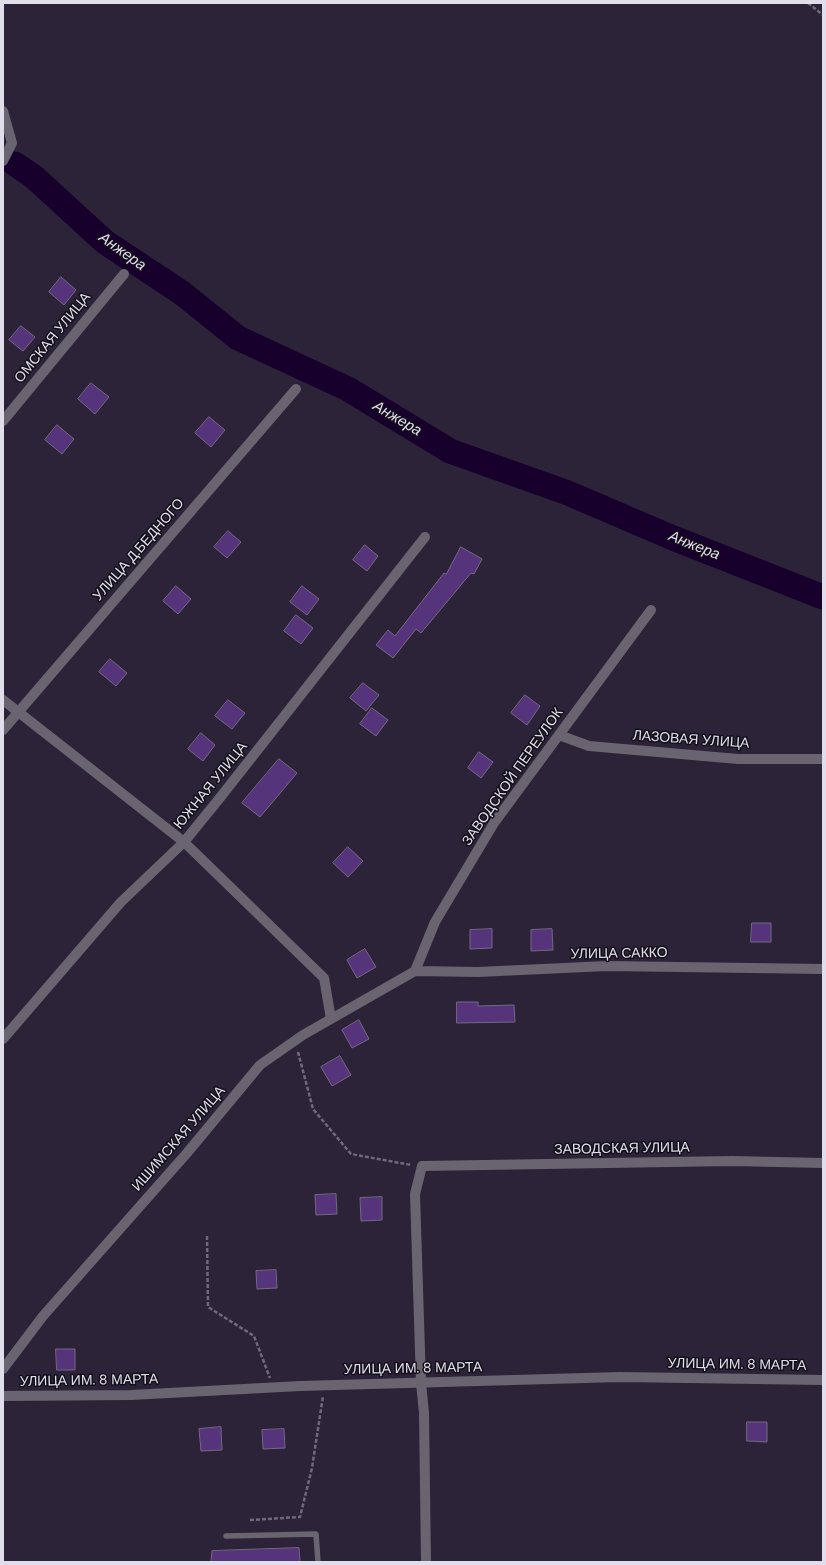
<!DOCTYPE html>
<meta charset="utf-8">
<style>
body{margin:0}
#map{position:relative;width:826px;height:1565px;overflow:hidden;background:#2c2338;font-family:"DM Sans",sans-serif}
canvas{display:block}
.frame{position:absolute;inset:0;border:4px solid #e2ddeb;pointer-events:none}
</style>
<div id="map">
<canvas width="826" height="1565"></canvas>
<div class="frame"></div>
</div>
<script>
const c = document.querySelector('canvas').getContext('2d');
c.lineJoin = 'round';
function strokePath(path, color, width, dash) { c.strokeStyle = color; c.lineWidth = width; c.lineCap = dash ? 'butt' : 'round'; c.setLineDash(dash || []); c.stroke(path); }
function fillPath(path, color) { c.fillStyle = color; c.fill(path, 'evenodd'); }
function label(font, color, halo, rows, align = 'center') {
  c.font = font + ' "DM Sans",sans-serif'; c.lineWidth = 3; c.setLineDash([]); c.textBaseline = 'middle'; c.strokeStyle = halo; c.fillStyle = color; for (const [text, x, y, turn = 0] of rows) {
    c.save(); c.translate(x, y); c.rotate((+turn || 0) * Math.PI / 180); c.textAlign = isNaN(turn) ? turn : align; if (halo) c.strokeText(text, 0, 0); c.fillText(text, 0, 0); c.restore();
  }
}
const river = new Path2D(`
 M15 164 34 177 105 242 182 293 238 338 348 389 450 451 568 493 673 538 823 597`);
const building = new Path2D(`
 M61 277 76 290 64 305 49 292Z
 M21 326 35 337 23 351 9 340Z
 M91 383 109 397 95 414 78 399Z
 M209 417 225 430 211 447 195 433Z
 M57 425 74 439 62 454 45 440Z
 M228 531 241 542 227 558 214 547Z
 M365 545 378 556 367 571 353 560Z
 M461 547 482 559 474 574 471 573 421 633 416 629 393 658 376 645 388 630 395 636 444 573 446 574Z
 M176 586 191 599 178 614 163 601Z
 M302 586 319 599 307 615 290 602Z
 M296 615 313 628 301 644 284 631Z
 M110 659 127 673 116 686 99 672Z
 M363 683 379 695 366 711 350 698Z
 M525 695 540 706 527 725 511 713Z
 M228 700 245 713 232 729 215 716Z
 M372 708 388 720 376 736 360 724Z
 M201 733 215 745 203 761 188 749Z
 M479 752 493 762 481 778 468 768Z
 M279 759 297 773 260 817 242 803Z
 M348 847 363 861 348 877 333 863Z
 M752 923H771V942H751Z
 M492 929V948L470 949V930Z
 M552 929 553 950 531 951V930Z
 M365 949 376 967 357 978 347 960Z
 M457 1002H478V1006L514 1005 515 1022 457 1023Z
 M359 1020 369 1039 352 1048 342 1030Z
 M340 1056 351 1075 332 1086 321 1067Z
 M336 1194 337 1214 316 1215 315 1195Z
 M382 1197V1220L361 1221 360 1198Z
 M276 1270 277 1288 257 1289 256 1271Z
 M56 1349H75V1370H57Z
 M747 1422H767V1442L747 1441Z
 M221 1427 222 1450 201 1451 199 1429Z
 M284 1429 285 1448 263 1449 262 1430Z
 M299 1548 300 1562H211L212 1551Z`);
const path = new Path2D(`
 M808 3 823 15
 M298 1052 313 1109 351 1154 411 1165
 M207 1236 208 1307 254 1336 270 1378
 M250 1520 300 1517 312 1468 323 1396`);
const lane = new Path2D(`
 M226 1536 316 1534 318 1562`);
const street = new Path2D(`
 M3 111 12 143 3 161
 M3 421 124 274
 M3 700 184 842 324 978 331 1019
 M3 730 296 389
 M559 735 589 746 738 759H823
 M415 971 435 922 494 823 651 610
 M415 971 478 972 607 966 823 969
 M3 1039 121 902 184 842 219 799 425 537
 M3 1369 43 1316 187 1153 260 1065 303 1035 415 971
 M3 1396 131 1395 300 1386 620 1377 823 1380
 M426 1562 424 1413 421 1383 415 1194 422 1166 732 1161 823 1163`);
const streetNames = [
 ["ОМСКАЯ УЛИЦА",53,338,-51],
 ["УЛИЦА Д.БЕДНОГО",139,550,-49],
 ["ЛАЗОВАЯ УЛИЦА",691,740,4],
 ["ЗАВОДСКОЙ ПЕРЕУЛОК",513,777,-55],
 ["ЮЖНАЯ УЛИЦА",211,786,-51],
 ["УЛИЦА САККО",619,954,-1],
 ["ИШИМСКАЯ УЛИЦА",179,1139,-49],
 ["ЗАВОДСКАЯ УЛИЦА",622,1149,-1],
 ["УЛИЦА ИМ. 8 МАРТА",737,1365,1],
 ["УЛИЦА ИМ. 8 МАРТА",413,1369,-1],
 ["УЛИЦА ИМ. 8 МАРТА",89,1381,-1]
];
const waterNames = [
 ["Анжера",122,252,36],
 ["Анжера",397,419,31],
 ["Анжера",694,546,22]
];
strokePath(river, '#17002c', 25);
fillPath(building, '#56347b');
strokePath(building, '#736982', 1);
strokePath(path, '#70687b', 2.5, [4, 2]);
strokePath(lane, '#696470', 5.5);
strokePath(street, '#696470', 10);
label('14px', '#e2ddeb', '#130f18', streetNames);
label('italic 15px', '#e3dbf0', '#130f18', waterNames);
</script>
